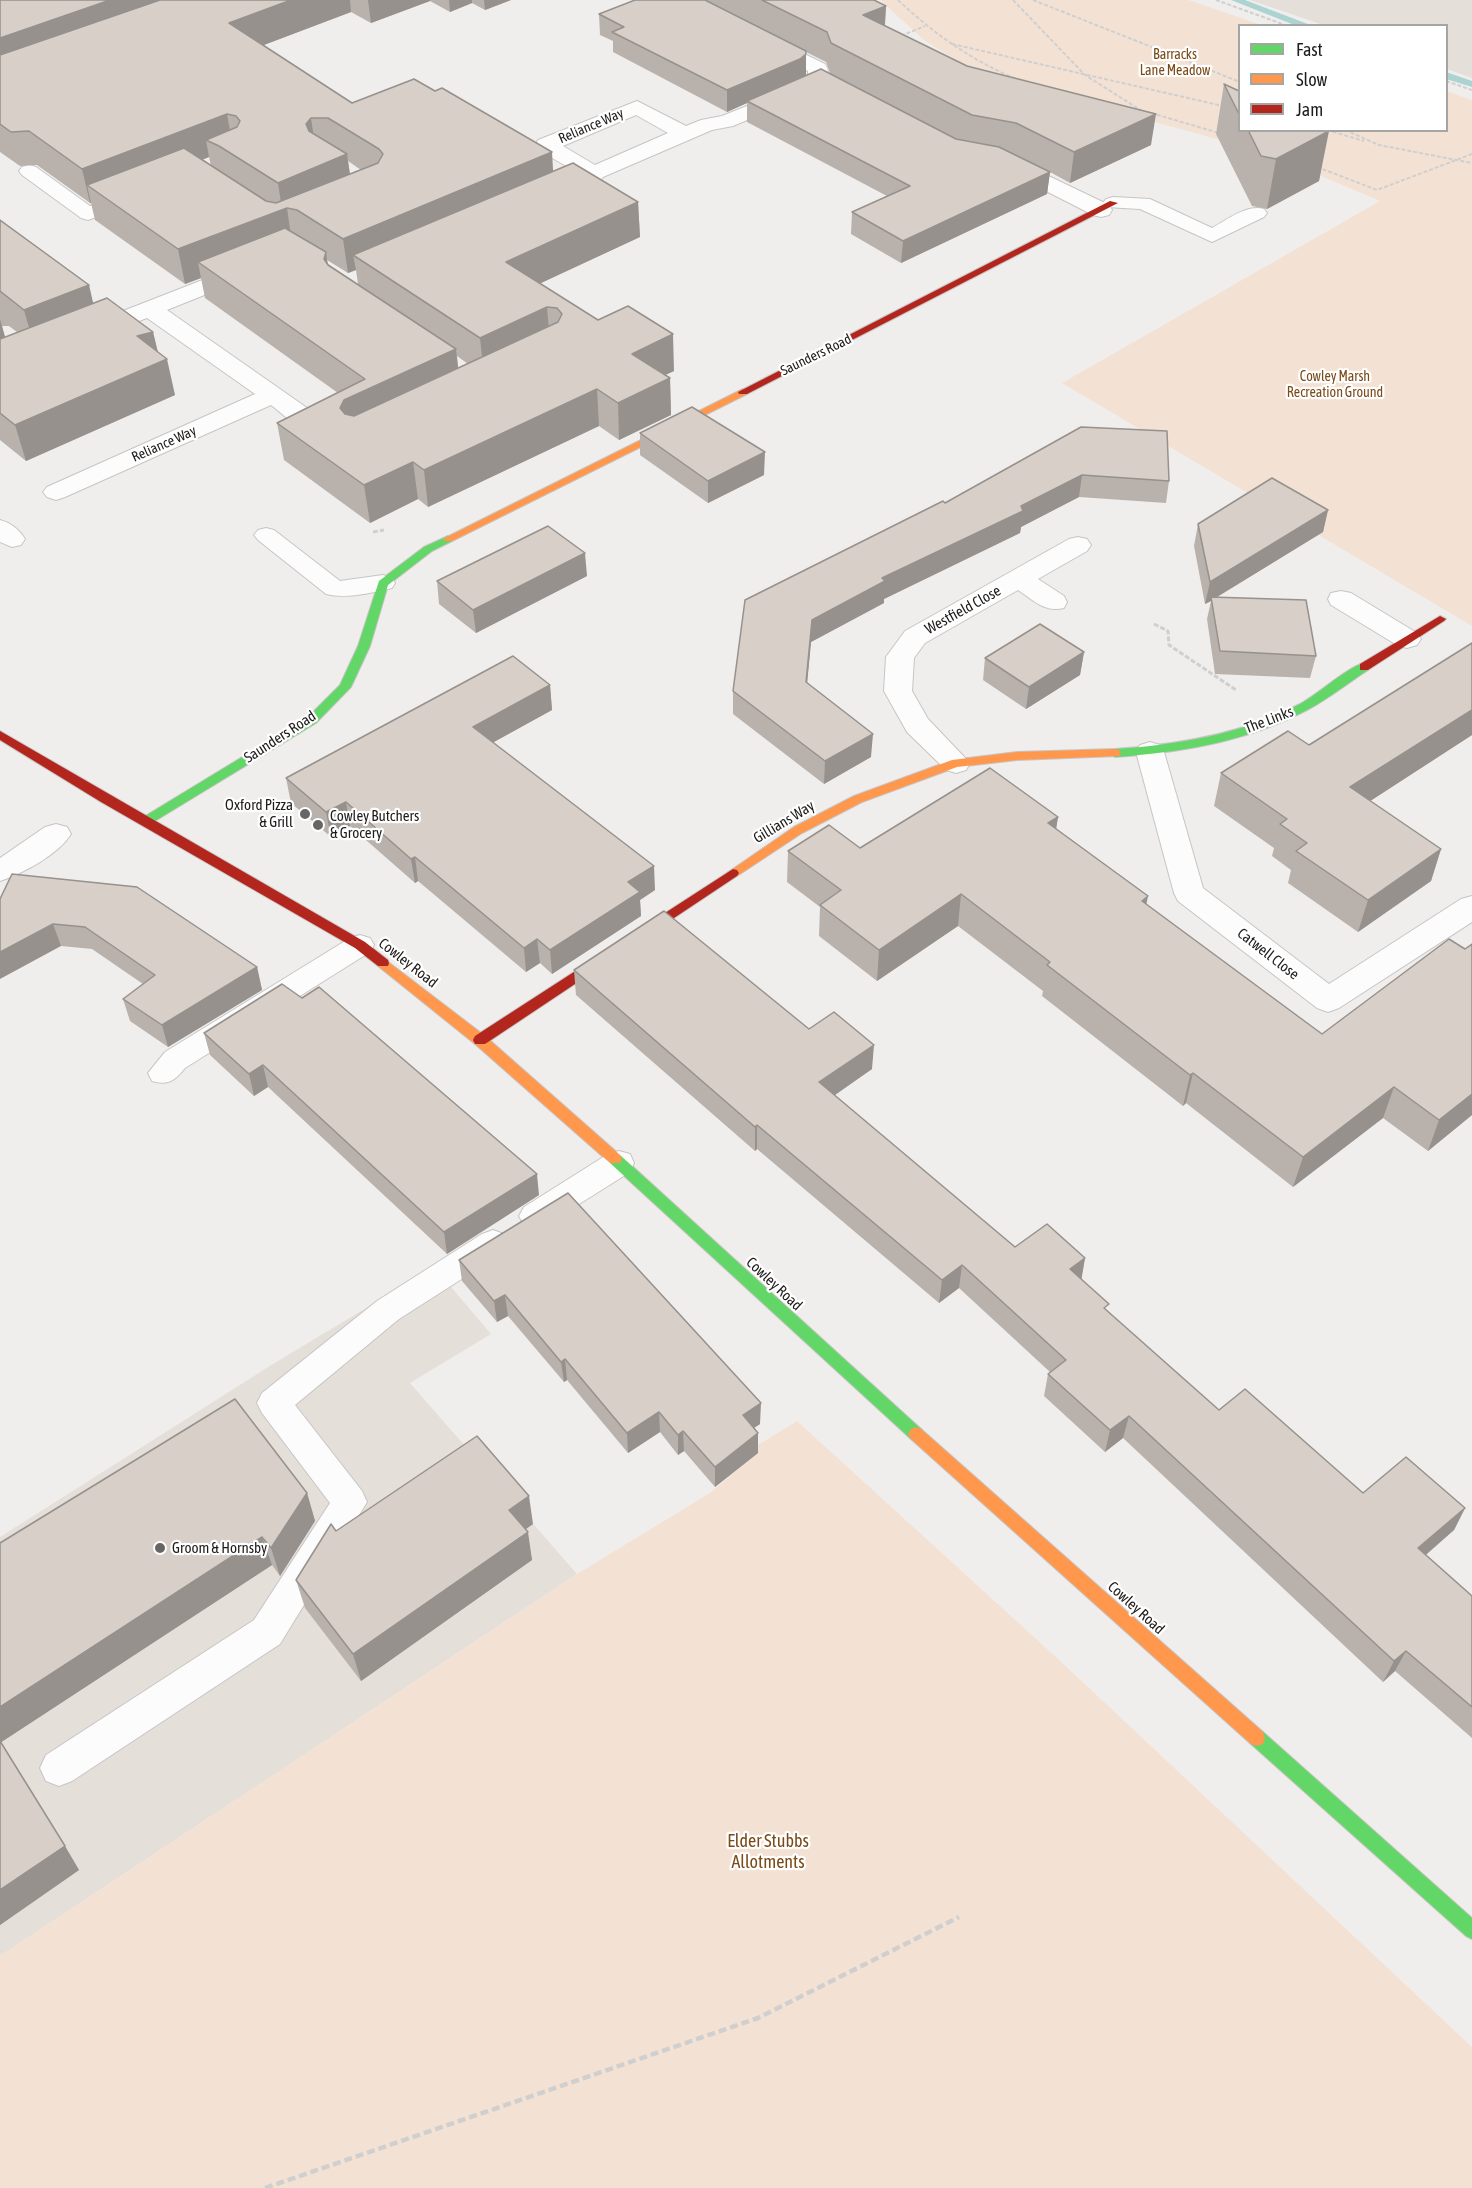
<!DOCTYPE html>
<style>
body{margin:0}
#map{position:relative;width:1472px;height:2188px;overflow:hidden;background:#f0eeec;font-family:"Asap Condensed",sans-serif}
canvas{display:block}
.legend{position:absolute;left:1238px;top:24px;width:210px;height:108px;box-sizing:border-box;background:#fff;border:2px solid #a5a5a4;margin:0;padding:8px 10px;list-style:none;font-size:18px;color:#1f1d1c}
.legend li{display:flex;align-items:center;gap:12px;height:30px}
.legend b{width:30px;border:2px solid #a5a5a4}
</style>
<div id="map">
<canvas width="1472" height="2188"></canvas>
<ul class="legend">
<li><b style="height:8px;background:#63d668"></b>Fast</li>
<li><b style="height:8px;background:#ff974d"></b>Slow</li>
<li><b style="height:8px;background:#b3261e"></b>Jam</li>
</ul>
</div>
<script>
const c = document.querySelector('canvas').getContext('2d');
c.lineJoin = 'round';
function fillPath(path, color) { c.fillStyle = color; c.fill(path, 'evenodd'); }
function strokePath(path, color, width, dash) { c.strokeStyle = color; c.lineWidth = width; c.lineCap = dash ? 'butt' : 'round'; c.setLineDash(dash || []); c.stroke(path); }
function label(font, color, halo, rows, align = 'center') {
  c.font = font + ' "Asap Condensed",sans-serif'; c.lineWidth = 4.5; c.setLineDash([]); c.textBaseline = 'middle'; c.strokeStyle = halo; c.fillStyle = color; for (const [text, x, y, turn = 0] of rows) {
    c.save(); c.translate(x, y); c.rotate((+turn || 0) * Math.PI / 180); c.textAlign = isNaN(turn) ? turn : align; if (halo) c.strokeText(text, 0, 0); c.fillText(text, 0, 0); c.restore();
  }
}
const built = new Path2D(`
 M1250 0H1472V78L1447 69 1446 26 1323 25Z
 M434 1267 491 1334 410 1383 577 1574 0 1956V1537L273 1364Z`);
const green = new Path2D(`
 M880 0H1189L1261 25 1240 26V130H1446L1447 91 1472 100V626L1062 383 1380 201 1264 152 976 73 924 40Z
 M797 1421 1057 1658 1472 2047V2188H0V1956L577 1574 710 1493 758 1453 753 1448Z`);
const stream = new Path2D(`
 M1231 0H1245L1313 26H1297Z
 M1446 72 1472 81V87L1446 79Z`);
const pathFar2 = new Path2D(`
 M898 0C933 33 971 60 1016 79
 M1013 0 1085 75 1142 111 1140 114
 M1033 0 1240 82
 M1216 0 1288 26
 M901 36 925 26
 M952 44 1223 106
 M1446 81 1472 90
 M1151 113 1219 133
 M1327 130 1364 141
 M1345 130 1379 145 1472 163
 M1317 167 1377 190 1472 154`);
const pathFar1 = new Path2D(`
 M373 532 384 530
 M1154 624 1168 631 1169 645 1236 690`);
const path = new Path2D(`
 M265 2188 758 2018 959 1917`);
const lane = new Path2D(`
 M29 165 36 167 90 206 132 191 139 193 142 197 139 201 88 220 81 218 22 175 19 171 22 167Z
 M1113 197 1150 199 1212 228C1227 220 1247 204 1264 209L1267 213 1264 217 1212 242 1140 209 1106 207 1103 203 1106 199Z
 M266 528 274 530 340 581 383 575 392 578 395 583 392 588C373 593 345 599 326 594L258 540 254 535 258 530Z
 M360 935 370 938 374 945 370 952 185 1068C175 1080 169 1086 152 1081L148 1073 165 1052 350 938Z
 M619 1151 630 1154 634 1163 630 1172 546 1225 535 1229 524 1225 519 1216 524 1207 608 1154Z
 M493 1230 504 1234 509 1243 504 1252 399 1319 295 1405 362 1491 367 1502 280 1644 72 1781 59 1786 46 1781 40 1768 46 1755 254 1620 330 1503 262 1413 257 1403 262 1393 377 1301 482 1234Z`);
const street = new Path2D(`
 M767 36 825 64C829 70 829 76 825 82H811L808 78V71L760 46 757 42 760 38Z
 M787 90 794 92 797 96 794 100 733 126 712 130 603 177C595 191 564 204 548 201L545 196 548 191 582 175 538 150 535 145 538 140 637 101 686 126 701 120 722 116ZM636 115 668 133 595 165 563 146Z
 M1009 157 1109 205 1112 210 1109 215 1101 217 1093 215 1001 168 998 163 1001 158Z
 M246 263 254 265 257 270 254 275 167 310 330 424 333 429 330 434C308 440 287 417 271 405L65 497 56 500 47 497 43 492 47 487 255 394 147 318 90 339 82 337 78 332 82 327Z
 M0 520C11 523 19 529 25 539L21 545 12 547 0 542Z
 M1078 537 1087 539 1091 545 1087 551 1038 579 1064 596 1067 602 1064 608C1045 613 1033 600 1018 590L925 643 914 658 912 691 928 719 970 763 966 770 956 773 946 770 907 732 884 691 886 657 905 631 1069 539Z
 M1341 591 1351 593 1417 633 1421 639 1417 645 1407 648 1397 645 1331 605 1328 599 1331 593Z
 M1150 742 1160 745 1164 752 1203 888 1329 984 1461 899 1472 896V922L1339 1008 1328 1012 1317 1008 1178 901 1174 893 1136 752 1140 745Z
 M56 824 67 827 71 834C59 854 22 874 0 881V858L45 827Z`);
const fast = new Path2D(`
 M448 536 452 537V541L432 551 388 585 370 646 351 687 316 723 150 824H142L140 821 142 818 308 717 340 685 358 646 379 581 424 547Z
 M1364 663 1368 664V670C1348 683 1328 699 1307 710 1249 741 1179 753 1115 757L1109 753 1115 749C1177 745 1243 734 1298 705 1318 695 1344 669 1364 663Z
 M615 1154 620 1155 921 1429 924 1434 921 1439 916 1441 911 1439 610 1163 608 1159 610 1155Z
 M1257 1730 1263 1732 1472 1918V1939L1466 1936 1251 1744 1249 1738 1251 1732Z`);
const slow = new Path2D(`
 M743 389 747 390V394L452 541H444L443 539Z
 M1115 749 1119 750 1121 753 1119 756 1017 760 957 767 862 802 802 833 737 876H729L727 873 794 827 854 796 952 760 1017 752Z
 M383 958 485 1036 620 1155 622 1159 620 1163H610L475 1044 378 966 377 963 378 960Z
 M916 1427 921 1429 1263 1732 1265 1738 1263 1744 1257 1746 1251 1744 911 1439 908 1434 911 1429Z`);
const jam = new Path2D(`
 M1110 201 1118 203 747 394H739L738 392Z
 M1440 616 1446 619 1444 621 1368 670H1360V664Z
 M0 731 365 942 388 960 389 963 388 966H378L355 948 101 802 0 740Z
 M733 869 737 870 739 873 737 876 485 1044H475L473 1040 475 1036Z`);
const wall = new Path2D(`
 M0 0H511L485 10 472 3 450 12 430 1 371 23 351 12 263 45 352 103 638 202 640 237 540 283 674 371 665 375 670 378 671 415 619 440 599 426 428 507 418 499 370 523 284 460 277 423 338 393 205 298 201 278 185 284 95 220 91 203H90L37 165 20 166 0 152ZM209 157 211 166 202 160ZM348 161 361 170 350 174ZM327 260 348 273 356 270 358 284 328 264ZM457 356 468 364 458 368Z
 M635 0H874L886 6 885 26 967 66 1151 145 1070 183 1050 172 1047 194 901 263 851 234 852 212 887 196 747 122V103L727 112 613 52V41L600 35 599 14ZM806 52 826 62 830 73 806 75Z
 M1224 84 1239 91V130H1327L1319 181 1267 209 1252 206 1216 134Z
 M0 220 89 285 93 304 153 332 158 352 175 395 26 461 0 440ZM2 326H9L17 332 5 337Z
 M1081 427 1169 481 1166 503 1079 497 1021 527 1020 533 884 599V603L811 642 807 684 871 757 824 784 733 714V691L945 503Z
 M640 433 764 475 708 503 640 455Z
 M1328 510 1323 532 1217 597 1316 656 1310 678 1215 674 1207 619 1211 601 1205 604 1194 546 1198 524Z
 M587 576 476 633 439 604 437 581Z
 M1472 643V735L1370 801 1441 849 1431 881 1358 932 1288 883 1291 870 1272 856 1274 848 1214 806 1221 773 1309 745Z
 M1084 652 1080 675 1026 709 983 680 985 658Z
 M550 685 552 710 493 742 655 890 640 900 641 916 552 974 540 963 526 972 418 881 415 883 350 826 331 837 291 803 286 778Z
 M1058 817 1056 828 1147 905 1322 1034 1472 1115 1428 1151 1383 1118 1293 1187 1186 1103 1183 1106 1042 996 1043 991 958 926 877 981 819 936 820 907 787 882 788 851 860 848Z
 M0 899 257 967 262 990 168 1047 130 1021 123 999 143 984 92 949 61 946Z
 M574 970 809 1029 872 1069 834 1095 1015 1247 1085 1258 1081 1279 1107 1311 1219 1410 1363 1493 1465 1508 1454 1530 1426 1555 1472 1596V1738L1395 1671 1383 1682 1123 1438 1105 1452 1044 1396 1048 1374 1050 1372 959 1288 939 1303 757 1149 755 1151 576 995Z
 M204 1033 539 1195 447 1254 268 1087 254 1096 210 1055Z
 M459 1260 760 1424 754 1428 758 1453 715 1487 684 1451 678 1455 660 1432 628 1453 567 1380 564 1382 508 1316 497 1322 462 1281Z
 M307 1493 315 1521 280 1576 272 1565 1 1742 79 1870 0 1925V1543Z
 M533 1524 526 1529 532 1560 361 1681 305 1608 296 1580 336 1531Z`);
const shadedWall = new Path2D(`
 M110 0H209L0 75V38Z
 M291 0H350L351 12 235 56 229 23Z
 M368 0H430V1L371 23Z
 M449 0H472V3L450 12Z
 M484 0H511L485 10Z
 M886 6 884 36 863 15Z
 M806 54V75L747 101V103L727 112V90Z
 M227 114 233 148 219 146 206 140 209 157 105 198 87 185 91 203H90L82 169Z
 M1156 114 1151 145 1070 183 1074 152Z
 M311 118 316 152 306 124Z
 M1329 131 1319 181 1267 209 1276 159Z
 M552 152 554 187 353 255 356 270 348 273 343 239Z
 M347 154 352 189 297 210 287 208 292 243 198 262 201 278 185 284 178 249 282 210 278 183Z
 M1050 172 1047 194 901 263 903 241Z
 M638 202 640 237 509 298 506 262Z
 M326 252 331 288 324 259Z
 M89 285 97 320 34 345 24 310Z
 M547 307 550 343 484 374 480 338Z
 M0 319 10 355 0 359Z
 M153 332 160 362 167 359 175 395 26 461 15 425 137 336Z
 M673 334 674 371 633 390 632 354Z
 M456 349 460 385 350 437 340 408 344 400Z
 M670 378 671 415 619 440 618 403Z
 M597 389 599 426 428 507 424 470Z
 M765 452 764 475 708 503V481Z
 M413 462 418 499 370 523 364 485Z
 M1082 475 1079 497 1021 527 1020 533 884 599V603L811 642 805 705 806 682 812 620 882 578 1021 506Z
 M1328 510 1323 532 1212 600 1211 597V601L1205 604 1210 582Z
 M585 553 587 576 476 633 473 610Z
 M1084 652 1080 675 1026 709 1029 687Z
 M550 685 552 710 476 752 473 727Z
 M1472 710V735L1341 820 1350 787Z
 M873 734 871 757 824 784 825 761Z
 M346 802 350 826 331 837 326 812Z
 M1058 817 1053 849 1048 823Z
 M1441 849 1431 881 1358 932 1368 900Z
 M415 857 418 881 415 883 411 859Z
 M654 866 655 890 640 900 641 916 552 974 550 950 628 882Z
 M961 894 958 926 877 981 879 950Z
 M1148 896 1142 927V901Z
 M53 924 61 946 0 979V952Z
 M537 939 540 963 526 972 524 948Z
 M257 967 262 990 168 1047 162 1025Z
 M874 1045 872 1069 818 1107 819 1082Z
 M263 1065 268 1087 254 1096 249 1074Z
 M1193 1073 1186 1103 1183 1106 1190 1075Z
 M1394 1087 1383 1118 1293 1187 1303 1157Z
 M1472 1094V1115L1428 1151 1439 1120Z
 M757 1125V1149L755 1151V1127Z
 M537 1174 539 1195 447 1254 444 1232Z
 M1085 1258 1081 1282 1070 1269Z
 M962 1265 959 1288 939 1303 942 1280Z
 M505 1295 508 1316 497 1322 494 1301Z
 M565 1359 567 1380 564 1382 561 1362Z
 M761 1403 760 1424 743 1435V1415Z
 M659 1412 660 1432 628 1453 627 1433Z
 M1129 1416 1123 1438 1105 1452 1110 1430Z
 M683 1431 684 1451 678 1455V1435Z
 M758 1433V1453L715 1487V1467Z
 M307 1493 315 1521 280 1576 271 1548Z
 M529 1496 533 1524 513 1538 509 1510Z
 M1465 1508 1454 1530 1408 1570 1418 1548Z
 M528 1532 532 1560 361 1681 353 1654Z
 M262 1537 272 1565 0 1743V1707Z
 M1406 1651 1395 1671 1383 1682 1394 1661Z
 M65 1846 79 1870 0 1925V1890Z`);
const building = new Path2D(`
 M0 0H110L0 38Z
 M160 0H291L229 23 352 103 414 79 435 91 442 88 552 152 343 239 297 210 287 208 178 249 87 185 184 148 266 201 276 203 378 163 383 154 379 149 328 118H311L306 124 309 131 347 154 278 183 219 146 206 140 237 127 240 121 236 116 227 114 82 169 29 131 11 132 0 124V55Z
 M635 0H705L806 51V54L800 59 727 90 612 32 624 27 599 14Z
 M762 0H874L886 6 863 15 967 66 1156 114 1074 152 1016 123 972 115 831 43 827 32Z
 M821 69 956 139 999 147 1050 172 903 241 852 212 910 186 747 101Z
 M1224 84 1239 91V114Z
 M1248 130H1327L1329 131 1276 159 1261 156Z
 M573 163 638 202 506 262 598 320 628 306 673 334 632 354 670 378 618 403 597 389 424 470 413 462 364 485 277 423 365 379 198 262 285 228 326 252 324 259 328 265 456 349 344 400 340 408 345 414 354 416 558 322 562 314 557 308 547 307 480 338 353 255Z
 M0 220 89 285 24 310 0 291Z
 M107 298 153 332 137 336 167 359 15 425 0 413V339Z
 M692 407 765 452 708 481 640 433Z
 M1081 427 1167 431 1169 481 1082 475 1021 506 1023 511 882 578 885 581 812 620 806 682 873 734 825 761 733 691 745 600 943 501 945 503Z
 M1272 478 1328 510 1210 582 1198 524Z
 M548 526 585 553 473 610 437 581Z
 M1211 597 1306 600 1316 656 1220 651Z
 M1040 624 1084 652 1029 687 985 658Z
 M1472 643V710L1350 787 1441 849 1368 900 1296 851 1307 843 1280 824 1287 819 1221 773 1288 731 1309 745Z
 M513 656 550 685 473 727 654 866 628 882 640 892 550 950 537 939 524 948 415 857 411 859 346 802 326 812 286 778Z
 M990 768 1058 817 1048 823 1148 896 1142 901 1322 1034 1449 939 1465 949 1472 944V1094L1439 1120 1394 1087 1303 1157 1193 1073 1190 1075 1047 965 1050 962 961 894 879 950 820 905 841 890 788 851 829 825 860 848Z
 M12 874 137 887 257 967 162 1025 123 999 155 975 85 927 53 924 0 952V899Z
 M664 911 809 1029 834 1012 874 1045 819 1082 1015 1247 1047 1224 1085 1258 1070 1269 1109 1304 1104 1308 1219 1410 1245 1389 1363 1493 1406 1457 1465 1508 1418 1548 1472 1596V1707L1406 1651 1394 1661 1129 1416 1110 1430 1048 1374 1066 1360 962 1265 942 1280 757 1125 755 1127 574 970Z
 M282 984 302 998 319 987 537 1174 444 1232 263 1065 249 1074 204 1033Z
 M568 1193 761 1403 743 1415 758 1433 715 1467 683 1431 678 1435 659 1412 627 1433 565 1359 561 1362 505 1295 494 1301 459 1260Z
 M235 1399 307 1493 271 1548 262 1537 0 1707V1543Z
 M477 1436 529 1496 509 1510 528 1532 353 1654 296 1580 331 1524 336 1531Z
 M0 1741 65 1846 0 1890Z`);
const markers = [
 [305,814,6,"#686665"],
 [318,825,6,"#686665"],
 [160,1548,6,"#686665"]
];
const farParknames = [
 ["Barracks",1175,55],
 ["Lane Meadow",1175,71],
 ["Cowley Marsh",1335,377],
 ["Recreation Ground",1335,393]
];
const farStreetnames = [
 ["Reliance Way",591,126,-23],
 ["Saunders Road",816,355,-26],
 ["Reliance Way",164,444,-24]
];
const streetNames = [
 ["Westfield Close",963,610,-29],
 ["The Links",1269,720,-21],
 ["Saunders Road",280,737,-33],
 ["Gillians Way",784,822,-31],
 ["Catwell Close",1268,954,38],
 ["Cowley Road",408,963,38],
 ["Cowley Road",774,1284,43],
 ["Cowley Road",1136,1608,42]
];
const poiNames = [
 ["Oxford Pizza",293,805,"right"],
 ["& Grill",293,822,"right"],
 ["Cowley Butchers",330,816],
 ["& Grocery",330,833],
 ["Groom & Hornsby",172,1548]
];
const nearParknames = [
 ["Elder Stubbs",768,1841],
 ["Allotments",768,1862]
];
fillPath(built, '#e5dfda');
fillPath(green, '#f3e2d4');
fillPath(stream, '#abd3d2');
strokePath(lane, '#c7c5c4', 2);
strokePath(street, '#c7c5c4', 2);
strokePath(fast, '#c7c5c4', 2);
strokePath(slow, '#c7c5c4', 2);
strokePath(jam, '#c7c5c4', 2);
strokePath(pathFar2, '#d0cfcf', 2, [4, 2]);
strokePath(pathFar1, '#d0cfcf', 3, [5, 2]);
strokePath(path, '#d0cfcf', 4.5, [8, 4]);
fillPath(lane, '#fdfcfc');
fillPath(street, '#fdfcfc');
fillPath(fast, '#63d668');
fillPath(slow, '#ff974d');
fillPath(jam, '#b3261e');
fillPath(wall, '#b9b2ac');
fillPath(shadedWall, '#96918c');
fillPath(building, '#d7cfc8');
strokePath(building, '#96918c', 1.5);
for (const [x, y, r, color] of markers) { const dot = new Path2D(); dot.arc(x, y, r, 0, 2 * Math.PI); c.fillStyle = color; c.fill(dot); strokePath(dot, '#fff', 2); }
label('14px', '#7a4a17', '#fff', farParknames);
label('14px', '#1f1d1c', '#fff', farStreetnames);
label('15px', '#1f1d1c', '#fff', streetNames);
label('15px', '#1f1d1c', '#fff', poiNames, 'left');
label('18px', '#7a4a17', '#fff', nearParknames);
</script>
